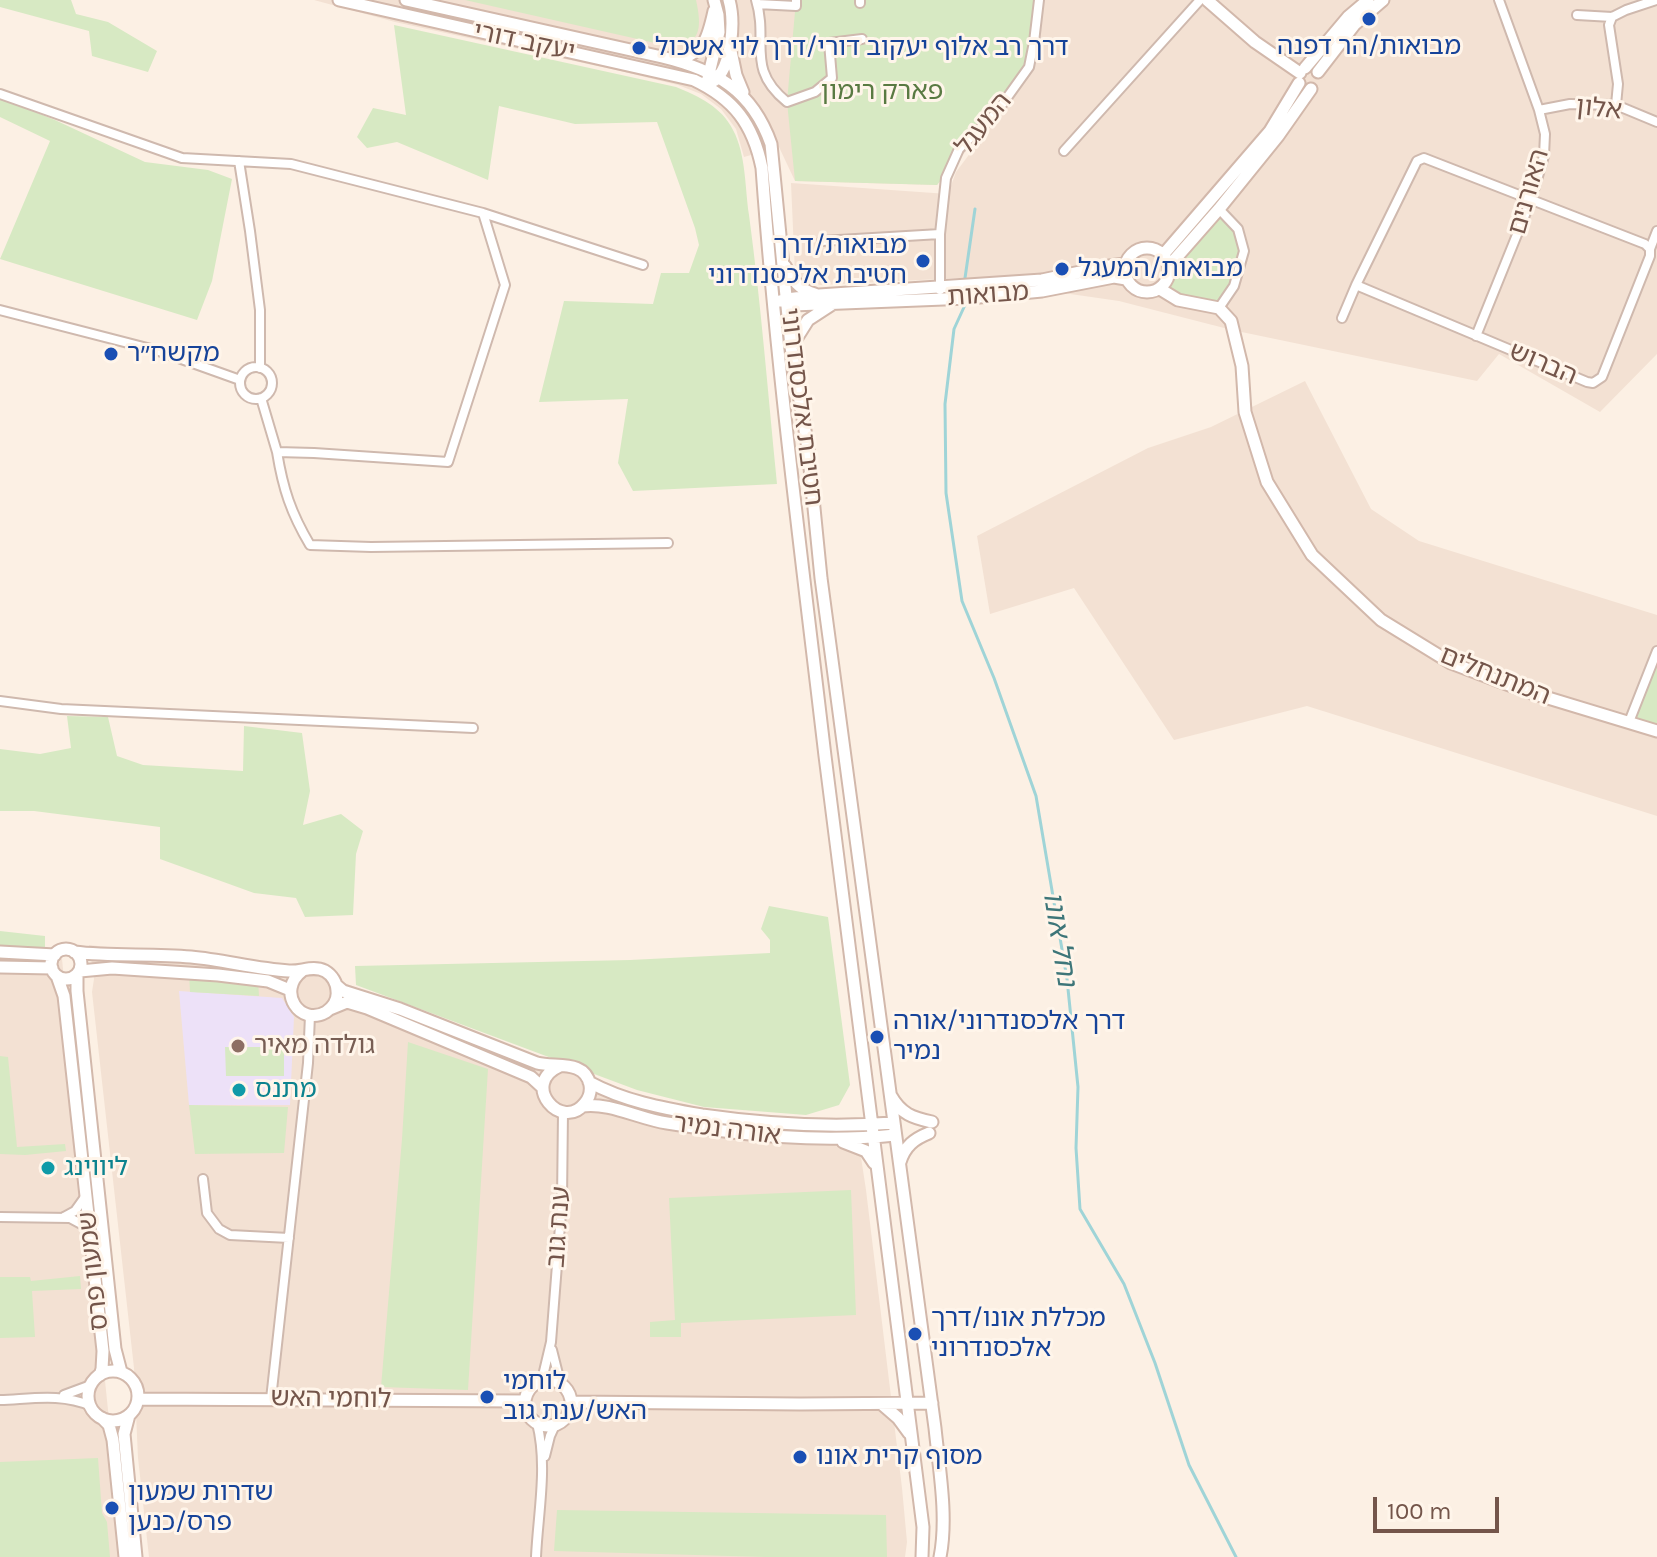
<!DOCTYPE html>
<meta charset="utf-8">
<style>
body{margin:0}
#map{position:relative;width:1657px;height:1557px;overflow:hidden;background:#fcf0e4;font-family:Karla,sans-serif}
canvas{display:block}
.scale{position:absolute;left:1373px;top:1497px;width:126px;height:36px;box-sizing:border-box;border:4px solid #74554a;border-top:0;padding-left:10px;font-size:24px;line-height:28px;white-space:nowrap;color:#74554a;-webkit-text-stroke:6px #fff5ea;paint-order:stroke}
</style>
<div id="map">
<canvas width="1657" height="1557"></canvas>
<div class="scale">100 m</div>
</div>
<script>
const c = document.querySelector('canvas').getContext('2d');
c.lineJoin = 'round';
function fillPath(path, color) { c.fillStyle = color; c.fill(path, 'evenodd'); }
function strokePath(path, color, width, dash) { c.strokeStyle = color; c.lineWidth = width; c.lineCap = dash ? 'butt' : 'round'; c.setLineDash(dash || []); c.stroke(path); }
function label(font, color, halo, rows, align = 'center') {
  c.font = font + ' Karla,"Noto Sans Hebrew",sans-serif'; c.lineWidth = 6; c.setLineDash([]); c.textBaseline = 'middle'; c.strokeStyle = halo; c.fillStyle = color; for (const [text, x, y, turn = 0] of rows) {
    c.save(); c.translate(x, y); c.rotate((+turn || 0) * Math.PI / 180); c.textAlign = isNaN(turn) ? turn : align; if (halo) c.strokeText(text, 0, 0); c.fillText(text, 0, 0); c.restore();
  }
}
const residential = new Path2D(`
 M314 0H1657V354L1600 412 1499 354 1477 381 1232 330 1119 301 959 278 820 285 795 274 791 183 948 194 956 172 1010 100 937 185 795 181 779 147 744 157 736 129 721 109 701 94 678 85 620 71 395 22Z
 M1305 381 1371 509 1419 541 1657 615V816L1307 706 1174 740 1074 588 990 614 977 536 1148 448 1211 427Z
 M89 945 280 966 347 984 632 1093 705 1111 784 1117 855 1118 866 1190 902 1488 907 1542 905 1557H149L138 1458 134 1368 92 992 94 979Z
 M0 959H62L123 1557H0Z`);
const education = new Path2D(`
 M179 991 282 998 294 1017 290 1105H189Z`);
const green = new Path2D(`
 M0 0H71L76 14 108 22 157 51 148 72 92 56 89 31 0 7Z
 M465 0H696C703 31 700 48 664 45Z
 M796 0H1039L1029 67 937 185 795 181 787 102Z
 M394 25 676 87C698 96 722 107 733 130 746 154 745 188 749 215 761 304 768 394 777 484L633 491 618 463 628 399 539 402 564 301 653 304 661 273H689L699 245 695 228 657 122 575 124 499 106 488 180 397 142 367 148 357 137 373 108 406 115Z
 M0 98 55 120 145 162 208 170 232 179 212 281 197 320 0 259 50 141 0 117Z
 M1219 209 1238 229 1244 251 1234 286 1219 308 1160 289 1167 281 1169 266Z
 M1657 651V731L1629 722Z
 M67 716 108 717 117 756 143 765 243 771 244 726 302 733 310 791 303 825 341 814 363 831 356 854 353 915 305 917 296 898 254 893 160 859V827L34 811H0V749L40 754 71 748Z
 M769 906 828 917 850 1085 839 1105 806 1115 704 1107 637 1090 356 985 355 966 630 960 770 953V940L761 929Z
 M0 931 45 936V963L0 962Z
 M189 973 258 979 259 996 190 992Z
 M408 1042 488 1069 468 1390 381 1387 402 1139Z
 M225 1047H284V1076H226Z
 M0 1056 8 1057 17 1147 65 1144 66 1151 25 1155 0 1154Z
 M189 1105 288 1107 284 1153 195 1154Z
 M851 1190 856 1315 681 1323V1337H650V1322L675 1320 669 1198Z
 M80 1276 81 1289 32 1291 35 1337 0 1338V1277H30L31 1281Z
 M98 1458 102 1513 107 1522 110 1557H0V1462Z
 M557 1510 886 1515 887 1557H766L554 1551Z`);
const stream = new Path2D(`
 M965 278 975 209
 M965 305 954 329 945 404 946 493 962 601 994 678 1036 796 1067 979 1078 1087 1076 1148 1080 1209 1124 1284 1155 1363 1189 1465 1236 1557`);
const street = new Path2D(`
 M756 0C769 42 745 68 787 102L815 92 832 78 829 43 862 39
 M860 0V3
 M757 4 796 6V0
 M1577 15 1612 17 1626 10 1656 0
 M1612 17 1609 25 1618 84 1616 105
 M0 94 182 158 291 164 483 213 643 265
 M1539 110 1570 104 1616 105 1657 122
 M1064 151 1200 0
 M239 161 250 231 260 310V368
 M822 241 940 234
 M1356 285 1587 382 1593 383 1602 377 1650 256V249L1657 231
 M940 290V234L946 178 959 149 996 113 1029 67 1034 42 1039 0
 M1219 308 1234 286 1244 251 1238 229 1219 209
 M0 310 159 351 240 380
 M1342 318 1356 285 1417 161 1424 158 1645 244 1650 249
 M1476 336 1531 200 1544 156 1545 134 1539 110 1499 0
 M240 383a16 16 0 1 1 32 0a16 16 0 1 1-32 0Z
 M261 398 277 452 314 453 448 462 505 285 483 213
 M277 452C283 489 291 513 310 545L371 547 668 543
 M0 701 61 709 473 728
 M1629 722 1657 651
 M203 1179 207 1213 219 1229 230 1235 289 1238
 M0 1217 70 1218 83 1225 89 1233
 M64 1217 75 1211 85 1197
 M552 1350 560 1382
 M542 1380 551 1342 562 1200 563 1112
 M64 1395 91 1385
 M271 1399 308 1063 310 1015
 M0 1400C31 1399 62 1393 91 1406
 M545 1456 550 1436 555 1425
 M536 1557C538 1513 548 1466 537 1423`);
const secondary = new Path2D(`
 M339 0 694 80C734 99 753 124 762 168 776 364 802 560 825 756 856 1013 888 1270 923 1527L922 1557
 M406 0 662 57C716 70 752 90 771 144L791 347 808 448 821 578 935 1428C939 1468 948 1517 940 1557
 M1207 0 1255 42 1300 73
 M731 51 736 75 743 92
 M677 60C705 52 708 38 714 11
 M1305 68 1348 17 1368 0
 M1318 72 1355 24 1383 0
 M708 78 719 32 718 15 714 0
 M714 81C732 67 735 21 729 0
 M1125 270a22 22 0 1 1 44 0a22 22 0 1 1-44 0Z
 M1163 255 1270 131 1299 83
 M785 266C793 280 799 290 815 294
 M1169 266 1219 209 1278 136 1311 89
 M1160 289 1178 300 1219 308 1231 321 1242 366 1245 412 1267 482 1312 555 1381 620 1451 663 1525 691 1657 731
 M780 301 787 299 819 295 1042 280 1109 266 1125 264
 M793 305 969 298 1042 291 1114 277 1126 279
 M791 347 808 320 831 305
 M51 964a15 15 0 1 1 30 0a15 15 0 1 1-30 0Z
 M0 952 55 955
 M74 952C113 957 152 953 191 957 224 960 256 969 289 971 301 972 313 965 325 971 332 975 337 983 337 991 338 999 333 1007 326 1012 300 1027 276 991 302 971
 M0 967 52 968
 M80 971 112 968 218 975 268 981 290 990
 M77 975V991L115 1349 121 1372
 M57 976 64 996 103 1351 102 1369 100 1375
 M336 985 343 991 400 1009 537 1063C555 1068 585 1059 590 1085 591 1091 589 1098 585 1103 562 1133 519 1084 560 1066
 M330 1009 347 1002 367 1008 531 1077 543 1088
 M589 1082C624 1101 662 1108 702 1115 765 1124 829 1128 893 1123
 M891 1096C901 1114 913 1118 932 1122
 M582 1106C610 1102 639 1119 667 1123 743 1135 818 1143 895 1135
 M843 1142 866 1151 874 1163
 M900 1162C905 1146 914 1139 929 1133
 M88 1396a25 25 0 1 1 50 0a25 25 0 1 1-50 0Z
 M525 1403a23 23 0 1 1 46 0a23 23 0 1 1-46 0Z
 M138 1399 525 1401
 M572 1402 800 1404 932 1403
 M883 1405 898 1418 909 1433
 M129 1415 124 1434 136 1557
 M102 1418 109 1425 113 1440 125 1557`);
const markers = [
 [1369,19,8,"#1a4fb4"],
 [639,48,8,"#1a4fb4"],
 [923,261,8,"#1a4fb4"],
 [1062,269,8,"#1a4fb4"],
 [111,354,8,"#1a4fb4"],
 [877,1037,8,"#1a4fb4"],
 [238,1046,8,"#8d6e63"],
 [239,1090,8,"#0f9aa8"],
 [48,1168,8,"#0f9aa8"],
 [915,1334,8,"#1a4fb4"],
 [487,1397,8,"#1a4fb4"],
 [800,1457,8,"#1a4fb4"],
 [112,1508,8,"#1a4fb4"]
];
const streetNames = [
 ["יעקב דורי",524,42,12],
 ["אלון",1599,109,6],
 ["המעגל",984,124,-51],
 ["האורנים",1529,192,-74],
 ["מבואות",988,295,-4],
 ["הברוש",1543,364,23],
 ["חטיבת אלכסנדרוני",801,407,83],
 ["המתנחלים",1495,676,22],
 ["אורה נמיר",727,1130,7],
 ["ענת גוב",559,1227,-86],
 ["שמעון פרס",94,1271,-96],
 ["לוחמי האש",331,1399,1]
];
const transitNames = [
 ["מבואות/הר דפנה",1369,47,"center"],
 ["דרך רב אלוף יעקוב דורי/דרך לוי אשכול",655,48],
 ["מבואות/דרך",907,246,"right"],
 ["חטיבת אלכסנדרוני",907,276,"right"],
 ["מבואות/המעגל",1078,269],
 ["מקשח״ר",127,354],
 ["דרך אלכסנדרוני/אורה",893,1022],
 ["נמיר",893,1052],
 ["מכללת אונו/דרך",931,1319],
 ["אלכסנדרוני",931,1349],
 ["לוחמי",503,1382],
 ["האש/ענת גוב",503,1412],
 ["מסוף קרית אונו",816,1457],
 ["שדרות שמעון",128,1493],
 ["פרס/כנען",128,1523]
];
const parkNames = [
 ["פארק רימון",882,92]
];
const educationNames = [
 ["גולדה מאיר",254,1046]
];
const cultureNames = [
 ["מתנס",255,1090],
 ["ליווינג",64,1168]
];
const waterNames = [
 ["נחל אונו",1059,939,81]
];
fillPath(residential, '#f3e1d3');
fillPath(education, '#ede1f8');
fillPath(green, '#d7e9c3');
strokePath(stream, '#9fd4d7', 3);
strokePath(street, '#cfb9ae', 12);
strokePath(secondary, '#d2b8ab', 15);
strokePath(street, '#fff', 8);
strokePath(secondary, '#fff', 11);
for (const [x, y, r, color] of markers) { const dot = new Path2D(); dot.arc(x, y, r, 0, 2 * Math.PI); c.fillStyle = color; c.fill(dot); strokePath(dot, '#fff5ea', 3); }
label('26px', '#74554a', '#fff5ea', streetNames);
label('26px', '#164399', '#fff5ea', transitNames, 'left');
label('26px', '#597a42', '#fff5ea', parkNames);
label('26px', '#785e54', '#fff5ea', educationNames, 'left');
label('26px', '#0d838f', '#fff5ea', cultureNames, 'left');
label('italic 28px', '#3e7679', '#fff5ea', waterNames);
</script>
